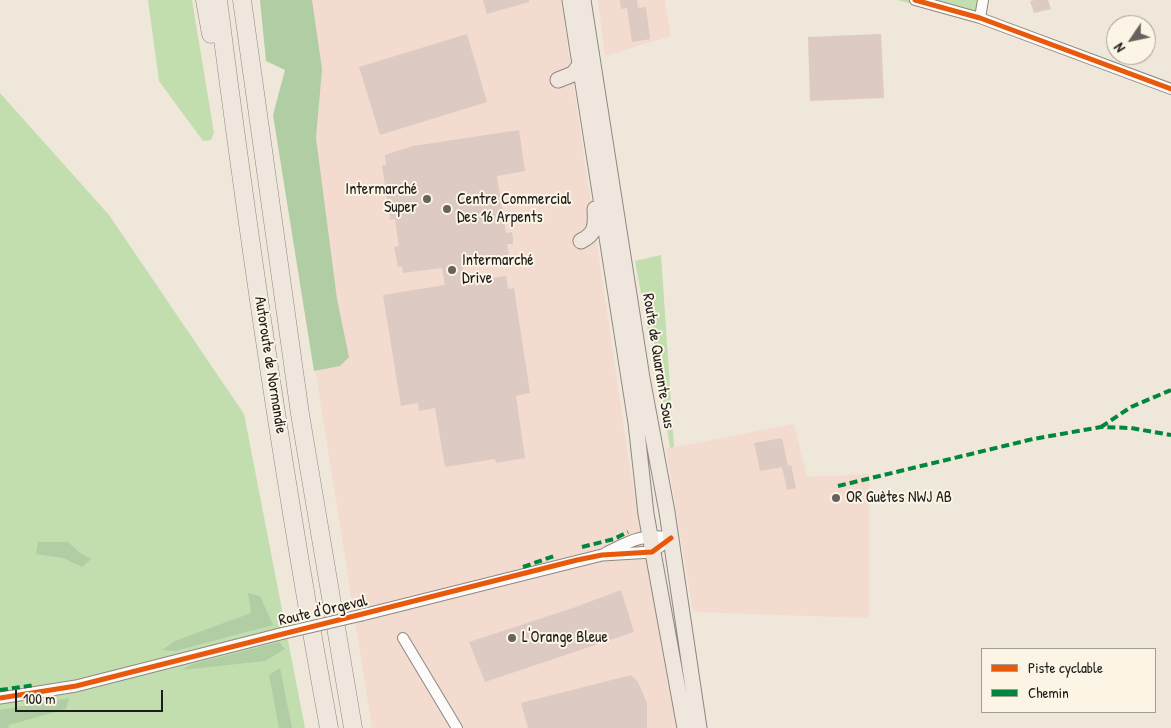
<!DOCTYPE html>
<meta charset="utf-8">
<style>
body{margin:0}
#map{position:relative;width:1171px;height:728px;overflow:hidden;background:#efe7d9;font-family:"Patrick Hand",sans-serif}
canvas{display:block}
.legend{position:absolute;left:981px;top:648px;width:175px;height:65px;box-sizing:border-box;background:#fcf5e5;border:1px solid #a29e95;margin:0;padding:6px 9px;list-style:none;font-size:15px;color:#1c1c1c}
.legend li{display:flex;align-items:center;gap:10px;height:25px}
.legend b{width:25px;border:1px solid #a29e95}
.north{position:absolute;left:1106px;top:15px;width:50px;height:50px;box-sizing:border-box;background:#fcf5e5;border:1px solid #a29e95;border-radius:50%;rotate:236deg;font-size:14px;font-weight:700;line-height:20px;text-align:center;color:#1c1c1c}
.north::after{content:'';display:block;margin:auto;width:18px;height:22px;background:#66635e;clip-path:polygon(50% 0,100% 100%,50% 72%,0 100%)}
.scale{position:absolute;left:15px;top:690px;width:148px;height:22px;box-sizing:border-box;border:2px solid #1c1c1c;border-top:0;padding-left:6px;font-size:15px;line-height:18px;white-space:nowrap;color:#1c1c1c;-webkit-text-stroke:4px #fcf5e5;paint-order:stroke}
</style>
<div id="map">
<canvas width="1171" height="728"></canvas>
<ul class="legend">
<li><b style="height:6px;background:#e8590c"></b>Piste cyclable</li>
<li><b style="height:6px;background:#00873e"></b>Chemin</li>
</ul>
<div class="north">N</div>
<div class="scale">100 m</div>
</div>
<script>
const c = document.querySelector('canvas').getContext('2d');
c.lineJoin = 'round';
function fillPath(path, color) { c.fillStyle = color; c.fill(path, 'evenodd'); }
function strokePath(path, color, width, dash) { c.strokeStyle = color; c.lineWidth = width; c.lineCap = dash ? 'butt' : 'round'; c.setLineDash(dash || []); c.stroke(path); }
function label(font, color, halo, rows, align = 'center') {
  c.font = font + ' "Patrick Hand",sans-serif'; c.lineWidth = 4; c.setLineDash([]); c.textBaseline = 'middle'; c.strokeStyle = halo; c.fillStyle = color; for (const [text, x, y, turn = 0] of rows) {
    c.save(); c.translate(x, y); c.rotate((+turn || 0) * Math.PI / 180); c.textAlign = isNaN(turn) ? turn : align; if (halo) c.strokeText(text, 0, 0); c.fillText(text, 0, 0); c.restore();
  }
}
const built = new Path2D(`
 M299 0H561L630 468 676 728H372L279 141Z
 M598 0H665L671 36 605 56Z
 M794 424 807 477 869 474V618L693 612 666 449Z`);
const green = new Path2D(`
 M148 0H192L214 133 211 140 203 141 159 81Z
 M897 0H987L984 22Z
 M0 93 109 215 244 414 305 728H0Z
 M661 255 674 447 670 448 653 336 648 330 635 261Z`);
const forest = new Path2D(`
 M260 0H312L322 69 316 138 337 299 349 357 340 366 314 371 273 115 285 70 266 61Z
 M38 542H68L80 553 91 559 82 567 63 558 36 554Z
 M248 593 260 596 273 625 175 651 162 650 175 641 251 613Z
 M279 642 285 649 265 661 182 670 193 664Z
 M280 668 292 728H279L269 675Z
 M69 698 66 709 9 725 8 728H0V710Z`);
const building = new Path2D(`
 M483 0H529V2L487 14Z
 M620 0H637L638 8 646 7 650 39 632 42 627 8 621 9Z
 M1035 0H1048L1051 9 1034 13 1030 1Z
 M467 34 487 102 380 135 359 67Z
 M881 34 884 98 810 101 808 37Z
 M519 130 525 171 497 176 506 233 512 232 513 237V244H507L509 255 462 264 465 282 506 276 508 289 514 288 530 393 516 396 525 458 496 463 495 459 445 467 435 408 419 411 418 403 401 406 383 295 445 285 442 268 403 273 402 266 398 267 394 247 399 246 395 219 390 220 382 165H386L385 155 413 146Z
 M782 438 788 466 760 471 754 443Z
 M791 465 796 488 787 490 782 467Z
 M621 590 634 632 485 682 469 642 576 607Z
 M631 675 638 682 647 703V728H528L521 703Z`);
const minor = new Path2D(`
 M915 0 980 18 1171 89
 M980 18 983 0
 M403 638 457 728`);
const tertiary = new Path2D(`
 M606 553C632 540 641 534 671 538
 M362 615 602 555 652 552 671 538
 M0 698 76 686 280 634`);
const primary = new Path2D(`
 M570 0 636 423 646 514 685 728
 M583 0 642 378 667 512 699 728
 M558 80 573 74 579 66
 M581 241C596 234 596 225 595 209`);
const motorway = new Path2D(`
 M205 0 211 34
 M218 0C249 243 285 487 329 728
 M242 0 300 414 353 728`);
const tertiaryBridge = new Path2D(`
 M280 634 362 615`);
const quiet = new Path2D(`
 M1101 427 1131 407 1171 390
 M838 486 1033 439 1101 427 1131 428 1171 435
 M582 547 614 539 628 532
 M523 567 554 556
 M0 690 35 685`);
const cycleway = new Path2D(`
 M915 0 980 18 1171 89
 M0 698 76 686 577 560 602 555 652 552 671 538`);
const markers = [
 [427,199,5,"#66635e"],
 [447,209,5,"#66635e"],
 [452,270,5,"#66635e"],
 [836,498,5,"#66635e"],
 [512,638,5,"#66635e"]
];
const poiNames = [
 ["Intermarché",417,190,"right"],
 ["Super",417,208,"right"],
 ["Centre Commercial",457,200],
 ["Des 16 Arpents",457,218],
 ["Intermarché",462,261],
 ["Drive",462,279],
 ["OR Guètes NWJ AB",846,498],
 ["L'Orange Bleue",522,638]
];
const streetNames = [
 ["Route de Quarante Sous",658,361,81],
 ["Autoroute de Normandie",270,365,81],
 ["Route d'Orgeval",323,611,-13]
];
fillPath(built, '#f3dbd0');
fillPath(green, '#c2deae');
fillPath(forest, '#b1cda3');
fillPath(building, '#ddcac2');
strokePath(minor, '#8c8881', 12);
strokePath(tertiary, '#8c8881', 13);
strokePath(primary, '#8c8881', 17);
strokePath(motorway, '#8c8881', 19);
strokePath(minor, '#fdfbf9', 10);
strokePath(tertiary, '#fdfbf9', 11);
strokePath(primary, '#efe6de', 15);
strokePath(motorway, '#efe6de', 18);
strokePath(tertiaryBridge, '#8c8881', 13, []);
strokePath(tertiaryBridge, '#fdfbf9', 11);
strokePath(quiet, '#00873e', 4, [8, 4]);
strokePath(cycleway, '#e8590c', 5);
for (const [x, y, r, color] of markers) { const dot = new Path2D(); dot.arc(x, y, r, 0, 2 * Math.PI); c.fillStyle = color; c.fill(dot); strokePath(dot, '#fcf5e5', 2); }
label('16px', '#1c1c1c', '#fcf5e5', poiNames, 'left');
label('16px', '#1c1c1c', '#fcf5e5', streetNames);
</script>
